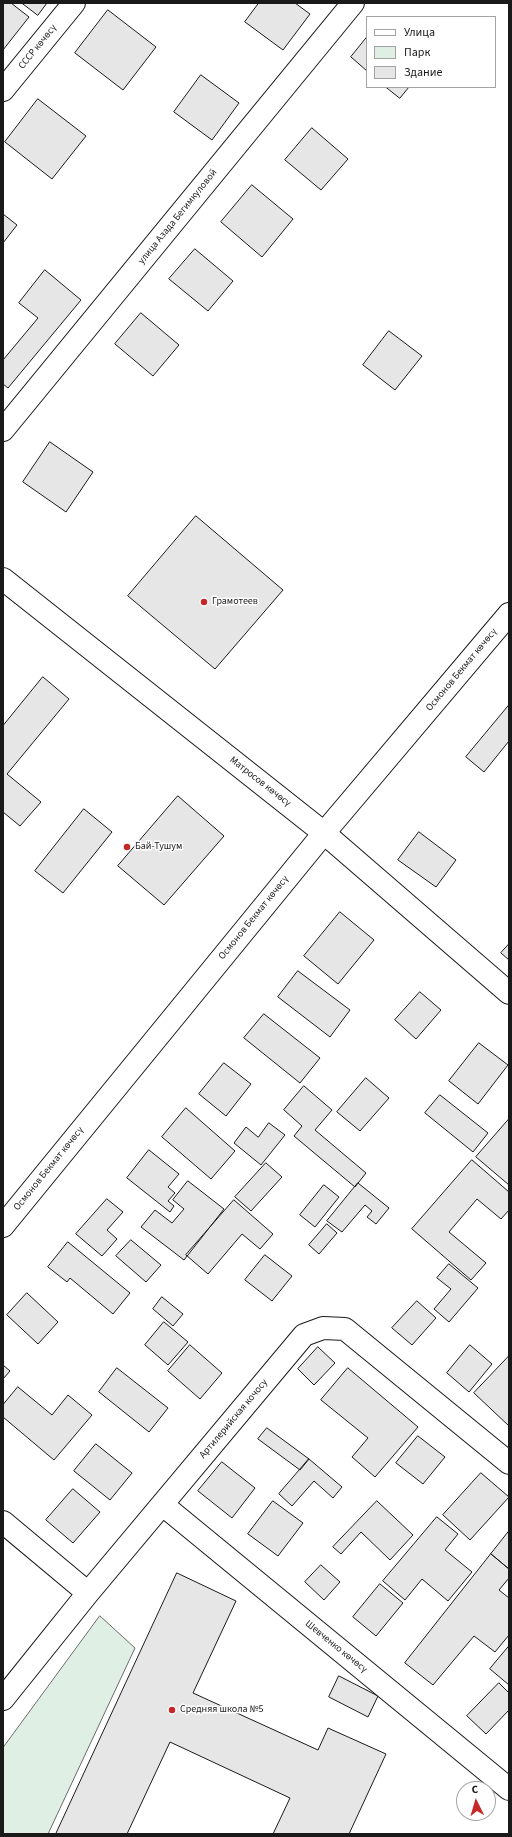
<!DOCTYPE html>
<meta charset="utf-8">
<style>
body{margin:0}
#map{position:relative;width:512px;height:1837px;overflow:hidden;background:#fff;font-family:"Source Sans 3",sans-serif}
canvas{display:block}
.frame{position:absolute;inset:0;border:4px solid #1a1a1a;pointer-events:none}
.legend{position:absolute;left:366px;top:16px;width:130px;height:72px;box-sizing:border-box;background:#fff;border:1px solid #a3a3a3;margin:0;padding:5px 7px;list-style:none;font-size:12px;color:#1a1a1a}
.legend li{display:flex;align-items:center;gap:8px;height:20px}
.legend b{width:20px;border:1px solid #a3a3a3}
.north{position:absolute;left:456px;top:1781px;width:40px;height:40px;box-sizing:border-box;background:#fff;border:1px solid #a3a3a3;border-radius:50%;rotate:355deg;font-size:11px;font-weight:700;line-height:16px;text-align:center;color:#1a1a1a}
.north::after{content:'';display:block;margin:auto;width:14px;height:18px;background:#c62828;clip-path:polygon(50% 0,100% 100%,50% 72%,0 100%)}
</style>
<div id="map">
<canvas width="512" height="1837"></canvas>
<div class="frame"></div>
<ul class="legend">
<li><b style="height:5px;background:#fff"></b>Улица</li>
<li><b style="height:11px;background:#e0efe3"></b>Парк</li>
<li><b style="height:11px;background:#e6e6e6"></b>Здание</li>
</ul>
<div class="north">С</div>
</div>
<script>
const c = document.querySelector('canvas').getContext('2d');
c.lineJoin = 'round';
function fillPath(path, color) { c.fillStyle = color; c.fill(path, 'evenodd'); }
function strokePath(path, color, width, dash) { c.strokeStyle = color; c.lineWidth = width; c.lineCap = dash ? 'butt' : 'round'; c.setLineDash(dash || []); c.stroke(path); }
function label(font, color, halo, rows, align = 'center') {
  c.font = font + ' "Source Sans 3",sans-serif'; c.lineWidth = 3; c.setLineDash([]); c.textBaseline = 'middle'; c.strokeStyle = halo; c.fillStyle = color; for (const [text, x, y, turn = 0] of rows) {
    c.save(); c.translate(x, y); c.rotate((+turn || 0) * Math.PI / 180); c.textAlign = isNaN(turn) ? turn : align; if (halo) c.strokeText(text, 0, 0); c.fillText(text, 0, 0); c.restore();
  }
}
const green = new Path2D(`
 M100 1616 135 1648 48 1834H3V1748Z`);
const building = new Path2D(`
 M3 3H11L29 17 3 50Z
 M22 3H47L38 15Z
 M259 3H295L310 14 283 50 245 22Z
 M108 10 156 47 123 90 75 53Z
 M367 37V71L351 57Z
 M201 75 239 103 212 140 174 112Z
 M386 87H409L400 98Z
 M38 99 86 136 52 179 5 142Z
 M312 128 348 159 321 190 285 160Z
 M252 185 293 219 262 257 221 222Z
 M3 214 17 225 3 243Z
 M195 249 233 281 208 311 169 279Z
 M45 270 81 300 8 388 3 384V360L38 318 19 303Z
 M141 313 179 345 153 376 115 344Z
 M389 331 422 356 395 390 363 365Z
 M50 442 93 472 66 512 23 482Z
 M196 516 283 590 215 669 128 596Z
 M43 677 69 699 7 774 41 802 20 826 3 812V726Z
 M509 705V741L484 772 466 757Z
 M178 796 224 836 164 905 118 866Z
 M84 809 112 832 63 893 35 871Z
 M419 832 456 860 436 887 398 860Z
 M340 912 374 940 338 984 304 956Z
 M509 944V960L501 953Z
 M298 971 350 1010 330 1037 278 997Z
 M420 992 441 1010 416 1039 395 1020Z
 M264 1014 320 1058 300 1083 244 1038Z
 M479 1043 508 1065 478 1104 449 1081Z
 M224 1063 251 1084 226 1116 199 1094Z
 M366 1078 389 1098 360 1131 337 1112Z
 M304 1086 332 1110 315 1130 366 1173 355 1187 294 1136 302 1126 284 1110Z
 M440 1095 488 1133 473 1152 425 1113Z
 M186 1108 235 1151 211 1179 162 1137Z
 M509 1119V1185L476 1157Z
 M269 1123 285 1135 261 1165 234 1143 246 1127 258 1137Z
 M149 1150 179 1174 168 1187 175 1193 168 1201 174 1206 170 1212 127 1178Z
 M472 1160 509 1192V1210L501 1219 477 1199 449 1232 486 1263 471 1280 412 1229Z
 M266 1163 282 1177 251 1211 235 1197Z
 M188 1181 224 1209 184 1260 141 1227 155 1210 172 1223 184 1209 173 1200Z
 M358 1183 389 1208 376 1224 367 1217 372 1211 365 1205 342 1232 327 1221Z
 M324 1185 339 1197 315 1227 300 1215Z
 M107 1199 123 1212 107 1230 117 1239 102 1256 76 1234Z
 M234 1200 273 1234 260 1249 242 1234 208 1274 186 1255Z
 M327 1224 337 1233 319 1254 309 1245Z
 M131 1240 161 1265 146 1282 116 1256Z
 M68 1242 130 1293 113 1314 70 1278 67 1282 48 1267Z
 M265 1255 292 1276 272 1301 245 1280Z
 M449 1264 478 1288 449 1322 434 1309 451 1289 437 1278Z
 M27 1293 58 1322 38 1344 7 1315Z
 M162 1297 183 1314 173 1326 153 1309Z
 M417 1301 436 1318 412 1345 392 1328Z
 M164 1322 188 1342 168 1365 145 1345Z
 M190 1345 222 1373 200 1399 168 1371Z
 M470 1345 492 1364 469 1392 447 1373Z
 M318 1347 335 1363 314 1385 298 1369Z
 M509 1356V1426L474 1393Z
 M3 1365 10 1371 3 1379Z
 M117 1368 168 1408 149 1432 99 1392Z
 M348 1368 418 1427 375 1477 352 1457 368 1438 321 1400Z
 M18 1387 52 1415 68 1395 92 1415 54 1460 3 1417V1405Z
 M267 1428 309 1459 300 1470 258 1439Z
 M418 1436 445 1457 423 1484 396 1463Z
 M96 1444 132 1473 110 1500 74 1471Z
 M309 1459 342 1487 333 1498 314 1481 292 1506 279 1494Z
 M222 1462 255 1488 232 1518 198 1491Z
 M481 1473 509 1497 470 1540 443 1515Z
 M73 1489 100 1512 73 1543 46 1520Z
 M273 1501 303 1523 278 1556 248 1534Z
 M377 1501 413 1535 390 1560 361 1532 341 1554 333 1547Z
 M437 1517 458 1534 445 1550 472 1572 448 1601 422 1579 405 1600 383 1581Z
 M509 1531V1569L491 1554Z
 M491 1554 509 1569V1578L499 1590 509 1598V1635L495 1652 474 1636 433 1685 405 1663Z
 M321 1565 340 1582 324 1600 305 1582Z
 M177 1573 236 1601 193 1693 318 1750 328 1728 386 1754 349 1834H273L290 1798 170 1742 127 1834H56Z
 M380 1584 403 1603 376 1636 353 1617Z
 M509 1646V1685L490 1669Z
 M339 1676 378 1696 368 1717 329 1697Z
 M499 1683 509 1693V1710L486 1734 467 1716Z`);
const street = new Path2D(`
 M3 90 74 3
 M3 430 353 3
 M3 579 324 833 509 993
 M163 1505 509 1789
 M3 1522 88 1593
 M3 1699 88 1593 304 1335 323 1328 345 1329 509 1463`);
const secondary = new Path2D(`
 M3 1226 324 833 509 614`);
const markers = [
 [204,602,4,"#c62828"],
 [127,847,4,"#c62828"],
 [172,1710,4,"#c62828"]
];
const streetNames = [
 ["СССР көчөсү",38,47,-51],
 ["улица Азада Бегимкуловой",178,217,-51],
 ["Осмонов Бекмат көчөсү",462,670,-50],
 ["Матросов көчөсү",260,782,38],
 ["Осмонов Бекмат көчөсү",254,918,-51],
 ["Осмонов Бекмат көчөсү",49,1169,-51],
 ["Артилерийская кочосу",234,1419,-50],
 ["Шевченко көчөсү",336,1647,39]
];
const poiNames = [
 ["Грамотеев",212,602],
 ["Бай-Тушум",135,847],
 ["Средняя школа №5",180,1710]
];
fillPath(green, '#e0efe3');
strokePath(green, '#6a6a6a', 1);
fillPath(building, '#e6e6e6');
strokePath(building, '#1a1a1a', 1);
strokePath(street, '#1a1a1a', 24);
strokePath(secondary, '#1a1a1a', 24);
strokePath(street, '#fff', 22);
strokePath(secondary, '#fff', 22);
for (const [x, y, r, color] of markers) { const dot = new Path2D(); dot.arc(x, y, r, 0, 2 * Math.PI); c.fillStyle = color; c.fill(dot); strokePath(dot, '#fff', 1.5); }
label('10px', '#1a1a1a', '#fff', streetNames);
label('10px', '#1a1a1a', '#fff', poiNames, 'left');
</script>
